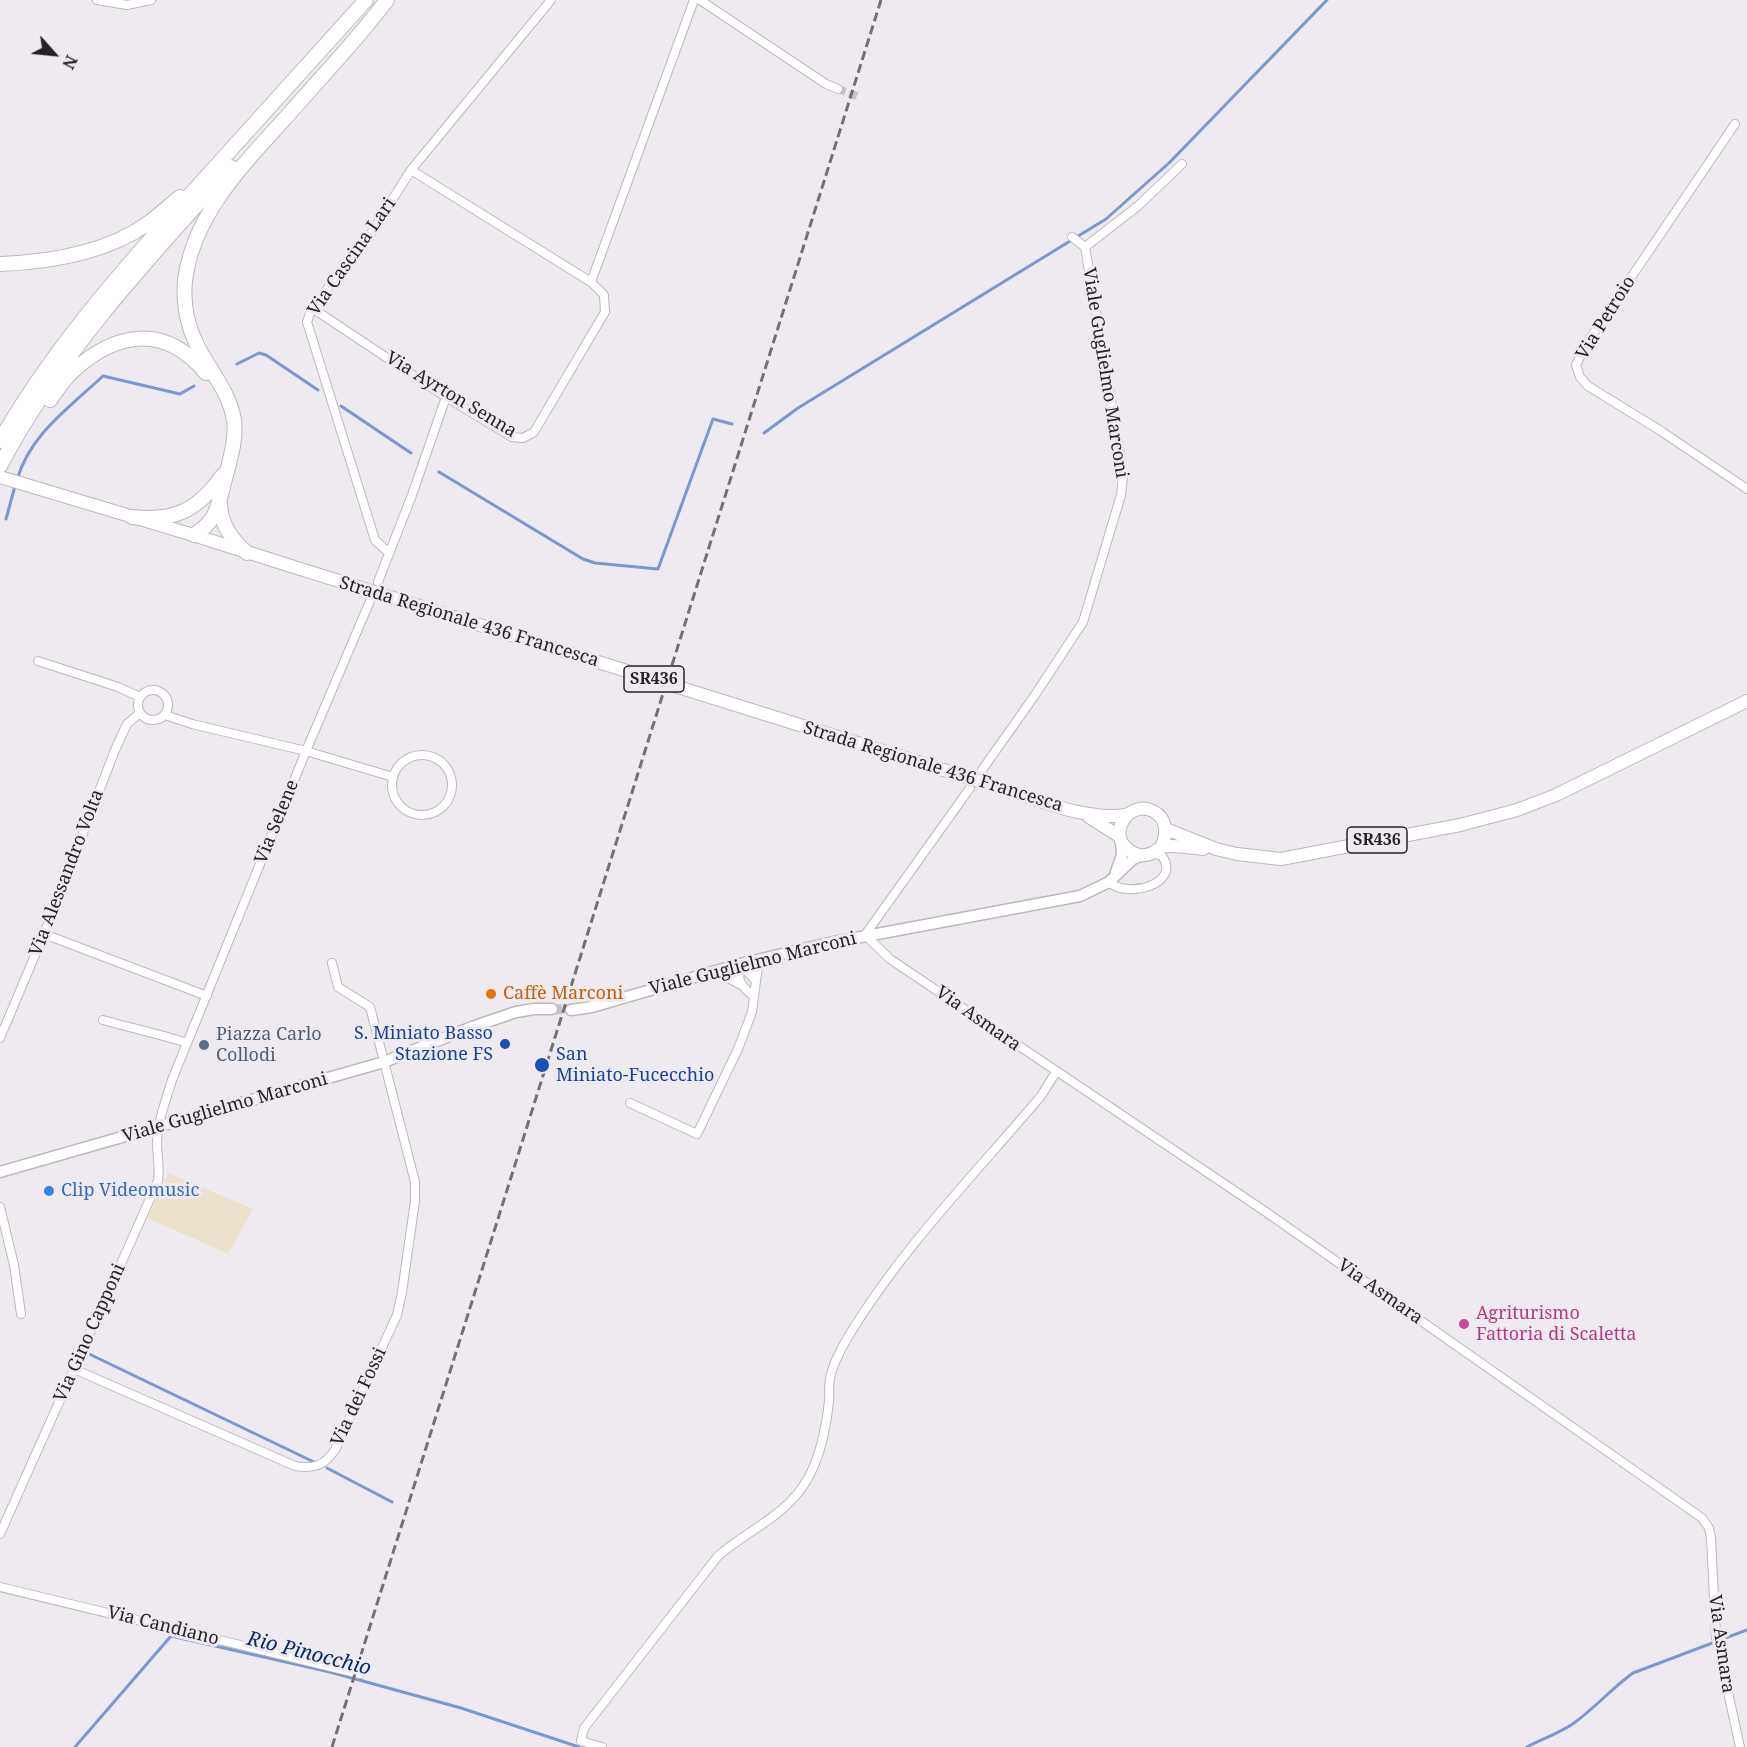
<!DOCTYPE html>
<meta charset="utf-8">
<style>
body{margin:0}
#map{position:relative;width:1747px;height:1747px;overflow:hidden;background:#efeaf0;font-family:"Noto Serif",serif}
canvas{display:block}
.north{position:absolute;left:24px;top:24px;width:60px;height:60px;-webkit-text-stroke:4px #efeaf0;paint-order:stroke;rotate:117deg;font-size:16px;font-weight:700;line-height:24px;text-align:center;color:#242225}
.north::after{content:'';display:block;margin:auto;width:21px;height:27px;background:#242225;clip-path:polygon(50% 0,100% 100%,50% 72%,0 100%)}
</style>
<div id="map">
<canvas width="1747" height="1747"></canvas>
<div class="north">N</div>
</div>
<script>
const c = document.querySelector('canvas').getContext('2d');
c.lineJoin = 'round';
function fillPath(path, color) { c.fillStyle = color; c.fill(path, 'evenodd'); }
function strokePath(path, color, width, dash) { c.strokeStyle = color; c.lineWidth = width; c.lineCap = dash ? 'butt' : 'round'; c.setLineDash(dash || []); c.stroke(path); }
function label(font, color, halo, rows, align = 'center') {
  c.font = font + ' "Noto Serif",serif'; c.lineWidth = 6; c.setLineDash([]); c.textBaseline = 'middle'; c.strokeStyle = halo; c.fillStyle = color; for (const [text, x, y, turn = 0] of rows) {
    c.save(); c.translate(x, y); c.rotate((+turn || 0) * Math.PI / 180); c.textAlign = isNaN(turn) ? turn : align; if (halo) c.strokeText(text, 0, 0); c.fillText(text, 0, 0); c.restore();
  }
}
const education = new Path2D(`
 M168 1173 253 1209 228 1254 148 1218Z`);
const stream = new Path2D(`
 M237 364 259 353 266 355 318 390
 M341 406 411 453
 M764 433 798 408 1106 219 1169 163 1327 0
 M439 472 583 559 595 563 658 569 713 419 732 424
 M17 480C30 434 70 407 103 376L180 394 194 386
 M6 519 15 486
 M85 1352 316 1463
 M327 1468 392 1502
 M75 1747 171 1636 330 1672 461 1708 579 1747
 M1527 1747C1542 1739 1560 1733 1574 1723 1595 1708 1612 1688 1633 1673L1747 1630`);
const streetTunnel = new Path2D(`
 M838 89 857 96`);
const secondaryTunnel = new Path2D(`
 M552 1009 571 1010`);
const street = new Path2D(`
 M97 0 127 5 151 0
 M700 0 826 84 838 89
 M1735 124 1586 344 1576 365 1580 377 1588 386 1661 431 1747 489
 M1072 237 1085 247
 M1085 247 1138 206 1182 164
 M591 282 694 0
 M312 308 446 397 512 437 523 438 534 432 605 312 604 295 591 282 411 170
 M389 553 375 540 307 322 312 308 367 240 411 170 551 0
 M378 582 412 495 446 397
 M38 661 118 687 140 697
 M138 705a15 15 0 1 1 30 0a15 15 0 1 1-30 0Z
 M165 715 192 724 306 751 393 777
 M392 785a30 30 0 1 1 60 0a30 30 0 1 1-60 0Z
 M982 770 1035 695 1083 622 1121 495 1123 476 1121 459 1085 247
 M970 788 865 935 890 959 1266 1212 1702 1518 1709 1528 1711 1538 1716 1637 1740 1747
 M1109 882C1127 899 1182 884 1162 856L1153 853
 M44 934 207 996
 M740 964C737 983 741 985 754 997
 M709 975 726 977 741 985
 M756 981 759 960
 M103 1020C131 1028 159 1034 187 1043
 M0 1038 44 934 115 750 127 724 140 713
 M630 1103 697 1134 738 1049 752 1012 756 981 740 964
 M0 1207 14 1265 21 1314
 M74 1369 295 1466C314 1469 324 1466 335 1450L397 1315 402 1292 415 1201V1182L370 1007 338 987 332 963
 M0 1534 158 1181C160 1167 157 1155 157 1142 158 1120 166 1100 172 1080L306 751 370 601
 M0 1587 360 1674
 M602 1747 581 1741 584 1728 595 1714 718 1556C748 1530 786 1516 807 1480 821 1456 826 1428 829 1401 830 1394 828 1386 830 1379 832 1365 841 1349 848 1337 901 1249 975 1174 1041 1096L1056 1072`);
const secondary = new Path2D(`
 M1116 872 1122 855 1121 841
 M571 1010 592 1007 740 964 829 943 1080 896 1109 882 1133 859 1143 855
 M0 1172 384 1062 472 1027 516 1012 534 1009H552`);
const primary = new Path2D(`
 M0 477 190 534 310 572
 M998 787C1038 799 1083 821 1126 815
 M1089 817 1119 836
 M1166 829 1216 849 1237 854 1281 859 1460 825 1517 810 1556 795 1747 701
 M1161 847C1168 834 1167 818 1153 811 1129 799 1106 834 1129 850 1136 856 1146 857 1154 852 1156 851 1160 847 1162 847 1171 844 1193 848 1203 849`);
const highway = new Path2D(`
 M0 264C49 262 106 253 147 224 158 216 169 206 180 197
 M50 400C57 390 64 379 73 371 117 331 165 324 206 373
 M0 441C51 351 120 273 189 196 248 131 307 65 366 0
 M0 466C59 354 147 260 231 167
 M220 504C221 525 231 539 247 553
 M132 517C174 522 198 510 222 476
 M194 535C216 521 217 510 223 487 228 465 237 442 234 420 229 390 208 369 196 343 187 324 183 301 185 281 193 213 246 162 289 114 322 76 357 40 387 0`);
const rail = new Path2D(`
 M332 1747 881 0`);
const primaryBridge = new Path2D(`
 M310 572 998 787`);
const markers = [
 [491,994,6,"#e8710a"],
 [505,1044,6,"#1a4fb4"],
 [204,1045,6,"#5c6f8a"],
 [542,1065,8,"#1a4fb4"],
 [49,1191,6,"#3f7fe0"],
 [1464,1324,6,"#d1479c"]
];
const shields = [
 [654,679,60],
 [1377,840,60]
];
const shieldNames = [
 ["SR436",654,679],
 ["SR436",1377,840]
];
const streetNames = [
 ["Via Cascina Lari",352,257,-55],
 ["Via Petroio",1606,318,-58],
 ["Viale Guglielmo Marconi",1105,373,81],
 ["Via Ayrton Senna",451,395,31],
 ["Strada Regionale 436 Francesca",469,622,17],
 ["Strada Regionale 436 Francesca",933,767,17],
 ["Via Selene",277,822,-68],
 ["Via Alessandro Volta",67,873,-69],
 ["Viale Guglielmo Marconi",753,964,-14],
 ["Via Asmara",978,1019,35],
 ["Viale Guglielmo Marconi",225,1108,-16],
 ["Via Asmara",1380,1292,35],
 ["Via Gino Capponi",90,1333,-66],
 ["Via dei Fossi",359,1397,-65],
 ["Via Candiano",163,1626,14],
 ["Via Asmara",1721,1644,82]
];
const foodNames = [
 ["Caffè Marconi",503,994]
];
const transitNames = [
 ["S. Miniato Basso",493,1034],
 ["Stazione FS",493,1055],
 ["San",556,1055,"left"],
 ["Miniato-Fucecchio",556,1076,"left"]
];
const serviceNames = [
 ["Piazza Carlo",216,1035],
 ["Collodi",216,1056]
];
const shopNames = [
 ["Clip Videomusic",61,1191]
];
const hotelNames = [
 ["Agriturismo",1476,1314],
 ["Fattoria di Scaletta",1476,1335]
];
const waterNames = [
 ["Rio Pinocchio",309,1654,14]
];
fillPath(education, '#ebe1cc');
strokePath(stream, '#7898ce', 3);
strokePath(streetTunnel, '#c6c2c7', 8, [8, 4]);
strokePath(secondaryTunnel, '#c6c2c7', 10, [10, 5]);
strokePath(street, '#bdb7be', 10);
strokePath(secondary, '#bdb7be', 13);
strokePath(primary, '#bdb7be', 14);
strokePath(highway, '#bdb7be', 16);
strokePath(street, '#fff', 8);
strokePath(secondary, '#fff', 10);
strokePath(primary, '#fff', 12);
strokePath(highway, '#fff', 14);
strokePath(rail, '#747175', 3, [9, 4.5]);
strokePath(primaryBridge, '#bdb7be', 14, []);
strokePath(primaryBridge, '#fff', 12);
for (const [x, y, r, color] of markers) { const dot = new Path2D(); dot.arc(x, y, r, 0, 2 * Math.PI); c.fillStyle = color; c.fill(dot); strokePath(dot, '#efeaf0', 2); }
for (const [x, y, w] of shields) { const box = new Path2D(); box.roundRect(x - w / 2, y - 13, w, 26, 4.5); c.fillStyle = '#efeaf0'; c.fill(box); strokePath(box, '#242225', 1.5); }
label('bold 16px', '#242225', null, shieldNames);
label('18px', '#242225', '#efeaf0', streetNames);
label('18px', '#c56008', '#efeaf0', foodNames, 'left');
label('18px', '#164399', '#efeaf0', transitNames, 'right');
label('18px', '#4e5e75', '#efeaf0', serviceNames, 'left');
label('18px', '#366cbe', '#efeaf0', shopNames, 'left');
label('18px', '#b23c85', '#efeaf0', hotelNames, 'left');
label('italic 20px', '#062b6a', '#efeaf0', waterNames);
</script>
